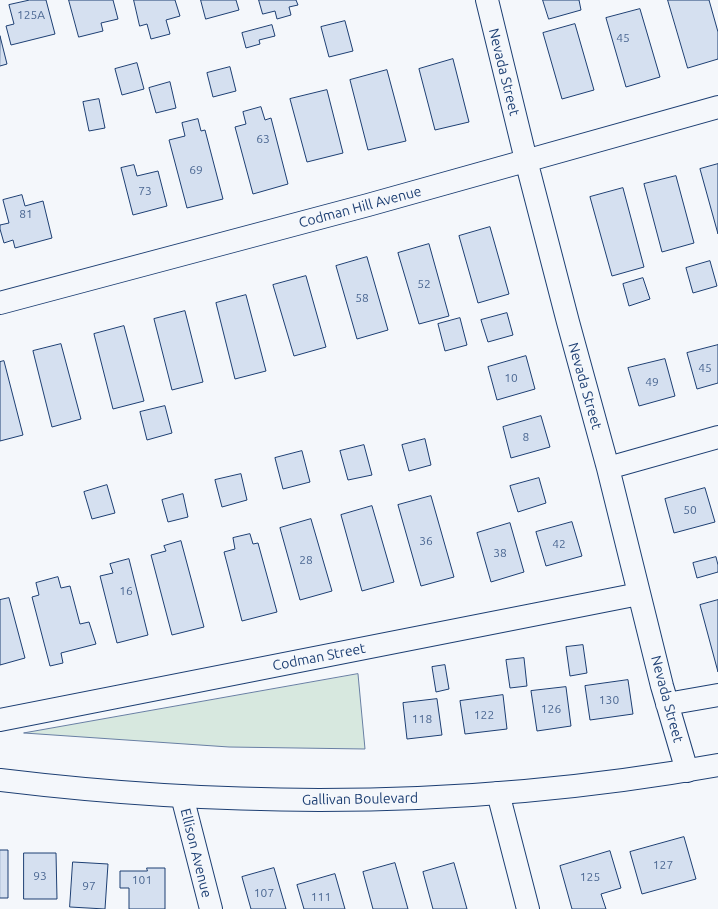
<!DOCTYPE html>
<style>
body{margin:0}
canvas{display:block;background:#f4f7fb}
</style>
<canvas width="718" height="909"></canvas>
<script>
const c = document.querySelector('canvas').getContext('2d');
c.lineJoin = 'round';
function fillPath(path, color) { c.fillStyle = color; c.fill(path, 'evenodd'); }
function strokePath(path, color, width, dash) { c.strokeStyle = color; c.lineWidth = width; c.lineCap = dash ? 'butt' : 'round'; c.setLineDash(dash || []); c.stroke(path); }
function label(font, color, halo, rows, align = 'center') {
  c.font = font + ' Ubuntu,sans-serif'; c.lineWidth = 3; c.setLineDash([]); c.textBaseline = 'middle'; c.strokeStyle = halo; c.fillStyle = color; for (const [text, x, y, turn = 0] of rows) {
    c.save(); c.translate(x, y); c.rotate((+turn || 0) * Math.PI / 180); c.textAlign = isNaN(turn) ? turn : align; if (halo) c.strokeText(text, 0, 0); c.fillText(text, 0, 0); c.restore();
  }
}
const green = new Path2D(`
 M358 674 365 749 229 747 24 733Z`);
const building = new Path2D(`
 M30 0H46L55 34 11 45 6 26 14 24 9 5Z
 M69 0H113L118 19 101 23 103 31 79 37Z
 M134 0H175L180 16 166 20 170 34 151 39 147 24 140 26Z
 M201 0H236L239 10 206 19Z
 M259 0H296L298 5 289 7 291 15 277 19 275 11 263 14Z
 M543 0H579L581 10 549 19Z
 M668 0H709L718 32V59L688 68Z
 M640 9 660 77 626 87 606 18Z
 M345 21 353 51 329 57 321 27Z
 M575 24 594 90 562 99 543 33Z
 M272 25 275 36 259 40 260 44 246 48 242 33Z
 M0 36 7 64 0 66Z
 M453 59 469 122 435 130 419 69Z
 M137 63 144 89 122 95 115 69Z
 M230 67 236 91 213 97 207 73Z
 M387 70 406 141 368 150 350 80Z
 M170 82 176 108 156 113 149 88Z
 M327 90 343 153 307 162 290 99Z
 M99 99 105 128 89 131 83 102Z
 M261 107 265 120 271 118 288 184 253 194 235 127 246 124 243 112Z
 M198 119 201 131 205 130 223 199 187 208 169 140 185 136 182 123Z
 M718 164V234L700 169Z
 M134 165 137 176 158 171 167 206 133 215 121 168Z
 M676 176 694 243 662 252 644 184Z
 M623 188 644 267 612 276 590 197Z
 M22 195 25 206 43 201 52 238 15 248 13 240 4 243 0 229V225L9 223 3 200Z
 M490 227 509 294 478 303 459 236Z
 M429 244 449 316 419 324 398 253Z
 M367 257 388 330 357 339 336 266Z
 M710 261 717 286 693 293 686 268Z
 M306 276 326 347 294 356 273 285Z
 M643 278 650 299 629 306 623 284Z
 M246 295 266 371 235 379 216 303Z
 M185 311 203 382 172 390 154 319Z
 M507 313 513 335 488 342 481 320Z
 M460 318 467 345 445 351 438 324Z
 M124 326 144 401 113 409 94 334Z
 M61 344 81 419 52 427 33 351Z
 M718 345V383L697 389 687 353Z
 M526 356 535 389 497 400 488 367Z
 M665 359 675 396 639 406 628 368Z
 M4 361 23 435 0 441V362Z
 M165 406 172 433 147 440 140 412Z
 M541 416 550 447 511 458 503 427Z
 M425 439 431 465 409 471 402 445Z
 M364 445 372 475 348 480 340 451Z
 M302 451 310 482 283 489 275 458Z
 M241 474 247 500 222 507 215 480Z
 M539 478 546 503 518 512 510 486Z
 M107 485 115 513 92 519 84 492Z
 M705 488 715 522 674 533 665 499Z
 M183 494 188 517 168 522 162 500Z
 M431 496 454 577 421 586 398 505Z
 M372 506 394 582 362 591 341 515Z
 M311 519 332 591 300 600 280 528Z
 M572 522 582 556 546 566 536 532Z
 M510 523 524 572 491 582 477 533Z
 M250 534 253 544 258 543 277 612 242 621 224 552 235 549 233 538Z
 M181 541 204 627 172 635 151 555 166 551 164 546Z
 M716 557 718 565V572L697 578 693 563Z
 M129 559 148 635 117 643 100 576 113 573 110 564Z
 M58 577 61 588 70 586 80 624 89 622 96 644 61 653 63 663 50 666 32 597 39 595 36 583Z
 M9 598 25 658 0 665V600Z
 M718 600V672L700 605Z
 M583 645 587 673 570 676 566 647Z
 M524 658 527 686 510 688 506 660Z
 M445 665 449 689 436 692 432 667Z
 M628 680 633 714 590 720 585 686Z
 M566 687 571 726 537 731 531 691Z
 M503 695 507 729 465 734 460 701Z
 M437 699 442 735 407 739 403 703Z
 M684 837 696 879 642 894 630 852Z
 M0 850H8V898H0Z
 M610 851 621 888 601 894 606 909H572L560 866Z
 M24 853H56L57 899H24Z
 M73 862 108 864 105 909 70 907Z
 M395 863 408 909H373L363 872Z
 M454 863 467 909H433L423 872Z
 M147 868H165V909H129V888H120V871H147Z
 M274 868 286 909H251L242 877Z
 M335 874 345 909H304L297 885Z`);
const minor = new Path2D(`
 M487 0 526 160 568 322 608 468 662 686 687 771
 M0 303 368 205 718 107
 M608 468 718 437
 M667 704 718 695
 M0 720 639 594
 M498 793 528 909
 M182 796 211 909`);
const highway = new Path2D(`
 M0 780C238 809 481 808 718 765`);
const numberNames = [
 ["125A",31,15],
 ["45",623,38],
 ["63",263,139],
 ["69",196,170],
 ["73",145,191],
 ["81",26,214],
 ["52",424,284],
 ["58",362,298],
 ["45",705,368],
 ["10",511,378],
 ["49",652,382],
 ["8",526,437],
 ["50",690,510],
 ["36",426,541],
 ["42",559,544],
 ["38",500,553],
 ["28",306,560],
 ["16",126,591],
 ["130",609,700],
 ["126",551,709],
 ["122",484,715],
 ["118",422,719],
 ["127",663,865],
 ["93",40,876],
 ["125",590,877],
 ["101",142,880],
 ["97",89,886],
 ["107",264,893],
 ["111",321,897]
];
const streetNames = [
 ["Nevada Street",504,72,76],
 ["Codman Hill Avenue",360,207,-15],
 ["Nevada Street",585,386,74],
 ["Codman Street",319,657,-11],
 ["Nevada Street",667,699,75],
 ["Gallivan Boulevard",360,799,-1],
 ["Ellison Avenue",196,853,76]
];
fillPath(green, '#d7e8df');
strokePath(green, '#687fa3', 1);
fillPath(building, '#d5e0f0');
strokePath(building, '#1d3f73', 1);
strokePath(minor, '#1d3f73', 24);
strokePath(highway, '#1d3f73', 24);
strokePath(minor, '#f4f7fb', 22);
strokePath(highway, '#f4f7fb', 22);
label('12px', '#4b6792', null, numberNames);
label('14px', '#1d3f73', '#f4f7fb', streetNames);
</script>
